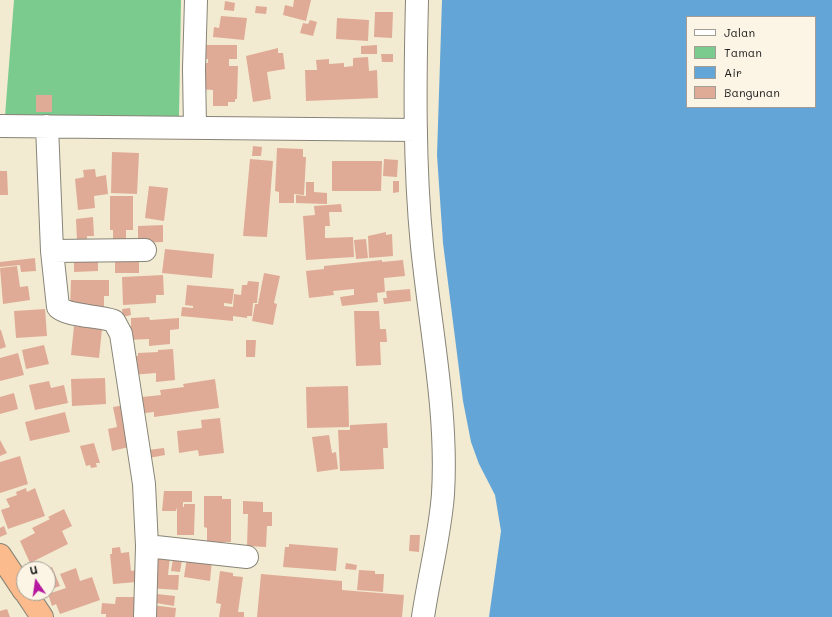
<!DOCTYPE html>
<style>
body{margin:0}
#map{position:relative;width:832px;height:617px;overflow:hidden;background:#f2ebd2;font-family:Mali,sans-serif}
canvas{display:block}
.legend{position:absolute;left:686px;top:16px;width:130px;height:92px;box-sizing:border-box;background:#fcf5e5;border:1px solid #a29e95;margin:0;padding:5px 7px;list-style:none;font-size:12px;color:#1c1c1c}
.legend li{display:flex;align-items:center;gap:8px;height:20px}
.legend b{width:20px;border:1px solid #a29e95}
.north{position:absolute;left:16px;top:561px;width:40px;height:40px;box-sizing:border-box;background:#fcf5e5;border:1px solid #a29e95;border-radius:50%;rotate:347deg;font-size:11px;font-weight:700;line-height:16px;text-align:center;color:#1c1c1c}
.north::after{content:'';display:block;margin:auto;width:14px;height:18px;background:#b5179e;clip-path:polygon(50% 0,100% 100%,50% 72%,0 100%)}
</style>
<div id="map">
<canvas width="832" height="617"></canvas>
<ul class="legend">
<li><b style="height:5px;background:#fff"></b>Jalan</li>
<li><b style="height:11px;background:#7acb8d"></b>Taman</li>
<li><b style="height:11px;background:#64a5d7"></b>Air</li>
<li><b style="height:11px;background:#e0ab96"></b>Bangunan</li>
</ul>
<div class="north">U</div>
</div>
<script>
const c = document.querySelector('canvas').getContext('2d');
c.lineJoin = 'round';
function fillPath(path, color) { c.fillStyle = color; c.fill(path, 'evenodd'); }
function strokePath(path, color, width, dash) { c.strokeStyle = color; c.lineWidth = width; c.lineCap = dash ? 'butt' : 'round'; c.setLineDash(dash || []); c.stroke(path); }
const green = new Path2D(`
 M14 0H181L179 117 5 116Z`);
const water = new Path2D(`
 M442 0H832V617H489L501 531 495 495 479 464 471 442 463 401 443 243 437 155ZM687 17H815V107H687Z`);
const building = new Path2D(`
 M294 0H311L306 21 283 15 285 5 293 7Z
 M225 1 235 3 234 11 224 10Z
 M256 6 267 7 266 14 255 13Z
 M375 12H393L392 38 374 37Z
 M221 16 247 18 244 40 213 37 214 27 219 28Z
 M337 18 369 20 368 41 336 39Z
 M310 20 317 22 313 36 300 33 303 23 308 24Z
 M205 45H237V59H229V66H238L237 99H235V102H228V106H213V90L196 89 197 62 208 63V59H199Z
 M377 45V54H361V46Z
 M278 48V53H283L285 69 267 72 271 99 253 102 246 56Z
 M381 54H393V62H382Z
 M368 57 369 71 377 70 378 98 306 101 305 70H317L316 60 329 59V64L344 63V67L353 66V58Z
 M36 95H52V112H36Z
 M253 146 262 147 261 156H252Z
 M277 148 303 149V157H306L304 195 294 194V203H279V192L275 191Z
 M112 152 139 153 137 194 111 193Z
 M250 159 273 161 267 237 243 236Z
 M384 159 398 160 397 177 383 176Z
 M332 161H382L381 191H332Z
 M95 169 96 177 106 175 108 194 94 196 95 208 78 210 75 179 84 177 83 170Z
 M0 171H7L8 195H0Z
 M393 181H399V192L393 193Z
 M306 182H314V192L327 193V204L296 203V195L306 196Z
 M149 186 168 188 164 221 145 218Z
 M110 196H133V230H126V242H113V230H110Z
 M341 204 342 212H329L330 226H325V238L353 237 354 257 306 260 303 216 315 215 314 206Z
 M93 217 94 236H87V240L77 241 76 219Z
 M163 225V242L138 243V226Z
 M386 232V235L392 234 393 256 369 258 368 236Z
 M366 239 368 258 356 259 354 240Z
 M165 249 214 254 212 278 162 273Z
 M98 253V271L74 272V254Z
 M139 255V273H115V256Z
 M35 258 36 271 21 272 20 265 0 267V262Z
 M382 260V262L403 260 405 276 384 278 385 292 377 293 378 302 342 306 340 297 354 295V289L333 291 334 295 309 298 306 271 324 269V266Z
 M17 266 20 287 28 286 30 300 3 304 0 268Z
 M264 273 280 276 274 303 277 304 273 325 252 321 255 304H258Z
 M163 275 164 295H156V303L123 305 122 277Z
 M71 280H109V296H104V309L70 308Z
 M248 281 259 282 257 303H253L252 316H247V318L233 316V321L181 316 182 307 193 308V306L185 305 187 285 234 289 232 304 224 303V306L233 307 234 294 241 295 242 285H247Z
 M410 289 411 301 384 304 383 298H387L386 291Z
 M130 308 131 315 123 317 122 309Z
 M45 309 47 336 16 338 14 311Z
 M354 311H379L380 329H386L387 342H380L381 365 356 366Z
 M149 317 150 320 179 318V329L170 330V344L149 346V339L128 340 127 327 131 326V318Z
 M74 326 102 329 99 358 71 355Z
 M0 330H1L6 347 0 349Z
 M246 340H256L255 357H246Z
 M44 345 49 364 26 369 22 350Z
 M173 349 175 380 156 382V373L131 375 134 356H138V353L158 352V350Z
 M18 353 24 375 0 381V358Z
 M105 378 106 404 72 406 71 379Z
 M215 379 219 408 154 417V412L145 413 142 397 161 395 160 390 184 387 183 384Z
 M49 381 51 388 64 385 68 403 35 410 29 385Z
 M348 386 349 427 307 428 306 387Z
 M14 393 18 409 0 414V397Z
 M125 405 133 446 112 451 108 429 117 427 113 407Z
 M65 412 70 432 30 441 25 422Z
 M220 418 224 453 199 456 198 450 179 453 177 431 202 428 201 420Z
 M387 423 388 448H383L384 469 340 471 338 430H350V425Z
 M329 435 332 453 336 452 338 469 317 472 312 437Z
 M0 440 7 453 0 456Z
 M94 443 100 463H96L97 467 91 468 90 465 86 466 80 446Z
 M164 448 165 455 149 458 148 450Z
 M20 456 28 484 0 493V462Z
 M26 488 27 492 35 488 45 516 8 529 1 510 10 507 6 499 17 495 16 492Z
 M164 491H192V502H183V507H178H184V504H195L194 535H177V507L176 511H162Z
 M204 496H222V499H231V542H207V528L204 527Z
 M243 501 263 502V512H272V526H267L266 547 247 546 248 514H243Z
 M64 509 72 526 62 531 68 544 30 563 20 541 35 533 32 528 50 519 48 517Z
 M4 526 7 534 0 537V528Z
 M410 535H420L419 552 409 551Z
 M289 544 338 548 336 571 283 567 285 547H289Z
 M120 547 121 553 129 552 131 571 136 570 137 582 113 584 110 554H112V548Z
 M174 552 183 554 180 572 171 571Z
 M151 556 170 557 168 575H179L178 590 149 588Z
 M187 557 212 560 210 581 184 577Z
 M346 563 357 565 356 570 345 569Z
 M52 567 60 586 48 590V568Z
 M76 568 80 581 92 577 100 600 60 614 56 604 52 606 48 594 66 588 60 574Z
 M359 570 375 571V574H384L383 592 357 590Z
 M220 571 233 573V576L243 577 238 612H244V617H219L221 604 216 603Z
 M261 574 342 581V590L404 595 402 617H257Z
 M157 594 175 596 174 606 156 603Z
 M116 597H139L138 617H106V614H101L102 603 115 604Z
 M152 605 176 608 175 617H150Z
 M7 609 10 617H0V611Z`);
const minor = new Path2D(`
 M417 0C415 82 414 165 422 246 430 327 448 412 443 494 440 535 429 576 423 617
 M0 126 416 130
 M47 126 52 251 58 307C69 317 98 315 114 321L121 334 144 484 147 546 145 617
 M195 128 194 69 196 0
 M52 251 145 250
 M147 546 247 557`);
const highway = new Path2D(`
 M0 555 24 591
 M26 593 42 617`);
fillPath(green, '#7acb8d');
fillPath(water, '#64a5d7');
fillPath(building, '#e0ab96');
strokePath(minor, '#878477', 24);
strokePath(highway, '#878477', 24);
strokePath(minor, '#fff', 22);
strokePath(highway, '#fbbb8c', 22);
</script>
